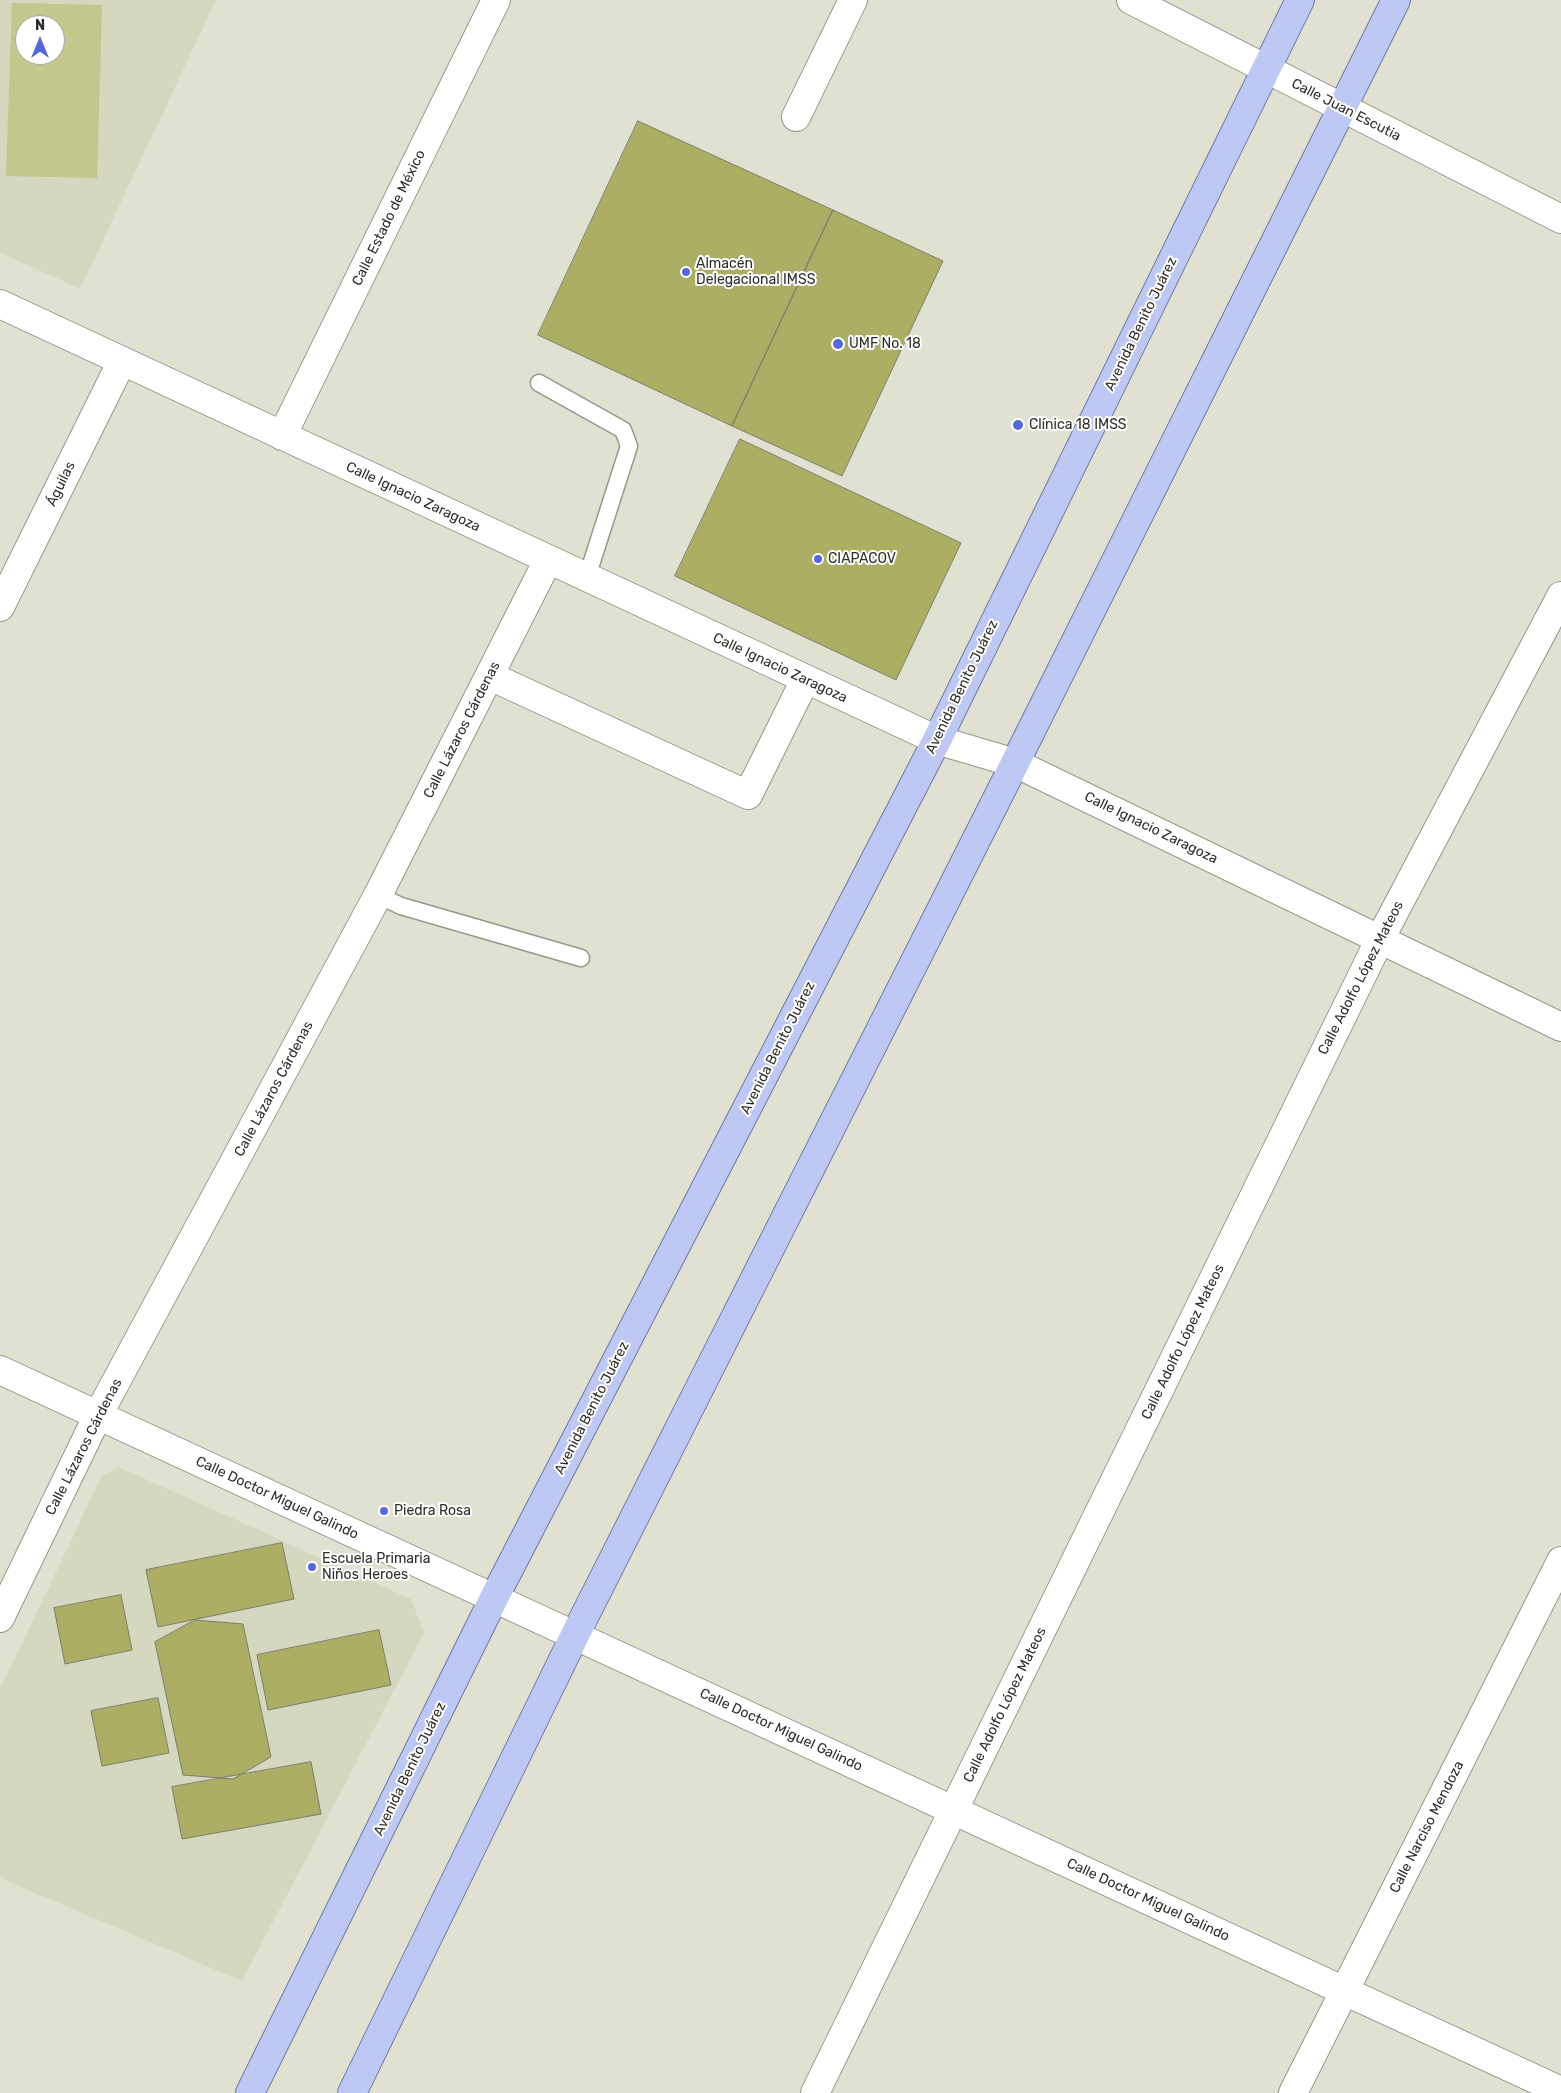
<!DOCTYPE html>
<meta charset="utf-8">
<style>
body{margin:0}
#map{position:relative;width:1561px;height:2093px;overflow:hidden;background:#e0e1d0;font-family:Rubik,sans-serif}
canvas{display:block}
.north{position:absolute;left:15px;top:15px;width:50px;height:50px;box-sizing:border-box;background:#fff;border:1px solid #ababa9;border-radius:50%;rotate:0deg;font-size:14px;font-weight:700;line-height:20px;text-align:center;color:#2d2e27}
.north::after{content:'';display:block;margin:auto;width:18px;height:22px;background:#5568de;clip-path:polygon(50% 0,100% 100%,50% 72%,0 100%)}
</style>
<div id="map">
<canvas width="1561" height="2093"></canvas>
<div class="north">N</div>
</div>
<script>
const c = document.querySelector('canvas').getContext('2d');
c.lineJoin = 'round';
function fillPath(path, color) { c.fillStyle = color; c.fill(path, 'evenodd'); }
function strokePath(path, color, width, dash) { c.strokeStyle = color; c.lineWidth = width; c.lineCap = dash ? 'butt' : 'round'; c.setLineDash(dash || []); c.stroke(path); }
function label(font, color, halo, rows, align = 'center') {
  c.font = font + ' Rubik,sans-serif'; c.lineWidth = 4; c.setLineDash([]); c.textBaseline = 'middle'; c.strokeStyle = halo; c.fillStyle = color; for (const [text, x, y, turn = 0] of rows) {
    c.save(); c.translate(x, y); c.rotate((+turn || 0) * Math.PI / 180); c.textAlign = isNaN(turn) ? turn : align; if (halo) c.strokeText(text, 0, 0); c.fillText(text, 0, 0); c.restore();
  }
}
const built = new Path2D(`
 M0 0H216L80 289 0 252ZM25 25H55V55H25Z
 M119 1467 411 1599 424 1633 242 1981 0 1878V1689L102 1476Z`);
const green = new Path2D(`
 M12 3 102 5 97 178 6 176ZM25 25H55V55H25Z`);
const building = new Path2D(`
 M638 121 833 210 732 426 538 335Z
 M833 210 943 261 842 476 732 426Z
 M740 439 961 543 896 680 675 576Z
 M282 1543 294 1599 158 1627 146 1570Z
 M121 1595 132 1650 65 1664 54 1608Z
 M195 1620 243 1624 271 1757 233 1779 183 1775 155 1642Z
 M379 1630 391 1685 268 1710 257 1655Z
 M158 1698 169 1753 102 1766 91 1711Z
 M311 1762 321 1814 182 1839 172 1787Z`);
const service = new Path2D(`
 M539 383 623 430 629 446 587 577
 M378 895 401 906 581 958`);
const minor = new Path2D(`
 M1131 0 1561 219
 M796 117 853 0
 M0 304 937 740 1015 763 1561 1027
 M282 436 496 0
 M0 607 122 361
 M490 676 748 795 805 680
 M0 1370 1561 2091
 M0 1618 98 1415 378 895 548 560
 M815 2093 1380 939 1561 596
 M1293 2093 1561 1561`);
const primary = new Path2D(`
 M250 2093 494 1598 937 740 1300 0
 M352 2093 575 1635 1015 763 1396 0`);
const markers = [
 [686,272,5,"#5568de"],
 [838,344,6,"#5568de"],
 [1018,425,6,"#5568de"],
 [818,559,5,"#5568de"],
 [384,1511,5,"#5568de"],
 [312,1567,5,"#5568de"]
];
const streetNames = [
 ["Calle Juan Escutia",1346,110,27],
 ["Calle Estado de México",389,218,-64],
 ["Avenida Benito Juárez",1141,324,-64],
 ["Águilas",61,484,-64],
 ["Calle Ignacio Zaragoza",413,497,25],
 ["Calle Ignacio Zaragoza",780,668,25],
 ["Avenida Benito Juárez",962,687,-64],
 ["Calle Lázaros Cárdenas",462,730,-63],
 ["Calle Ignacio Zaragoza",1151,828,26],
 ["Calle Adolfo López Mateos",1361,978,-63],
 ["Avenida Benito Juárez",778,1048,-63],
 ["Calle Lázaros Cárdenas",274,1089,-62],
 ["Calle Adolfo López Mateos",1183,1342,-64],
 ["Avenida Benito Juárez",592,1408,-63],
 ["Calle Lázaros Cárdenas",84,1447,-63],
 ["Calle Doctor Miguel Galindo",277,1498,25],
 ["Calle Adolfo López Mateos",1005,1705,-64],
 ["Calle Doctor Miguel Galindo",781,1730,25],
 ["Avenida Benito Juárez",410,1769,-64],
 ["Calle Narciso Mendoza",1427,1827,-63],
 ["Calle Doctor Miguel Galindo",1148,1900,25]
];
const poiNames = [
 ["Almacén",696,264],
 ["Delegacional IMSS",696,280],
 ["UMF No. 18",849,344],
 ["Clínica 18 IMSS",1029,425],
 ["CIAPACOV",828,559],
 ["Piedra Rosa",394,1511],
 ["Escuela Primaria",322,1559],
 ["Niños Heroes",322,1575]
];
fillPath(built, '#d5d7bf');
fillPath(green, '#c4c78b');
fillPath(building, '#acae63');
strokePath(building, '#7d7e6f', 1);
strokePath(service, '#969888', 19);
strokePath(minor, '#969888', 30);
strokePath(primary, '#6e7ba7', 30);
strokePath(service, '#fff', 16);
strokePath(minor, '#fff', 28);
strokePath(primary, '#bdc8f4', 28);
for (const [x, y, r, color] of markers) { const dot = new Path2D(); dot.arc(x, y, r, 0, 2 * Math.PI); c.fillStyle = color; c.fill(dot); strokePath(dot, '#fff', 2); }
label('14px', '#2d2e27', '#fff', streetNames);
label('14px', '#2d2e27', '#fff', poiNames, 'left');
</script>
